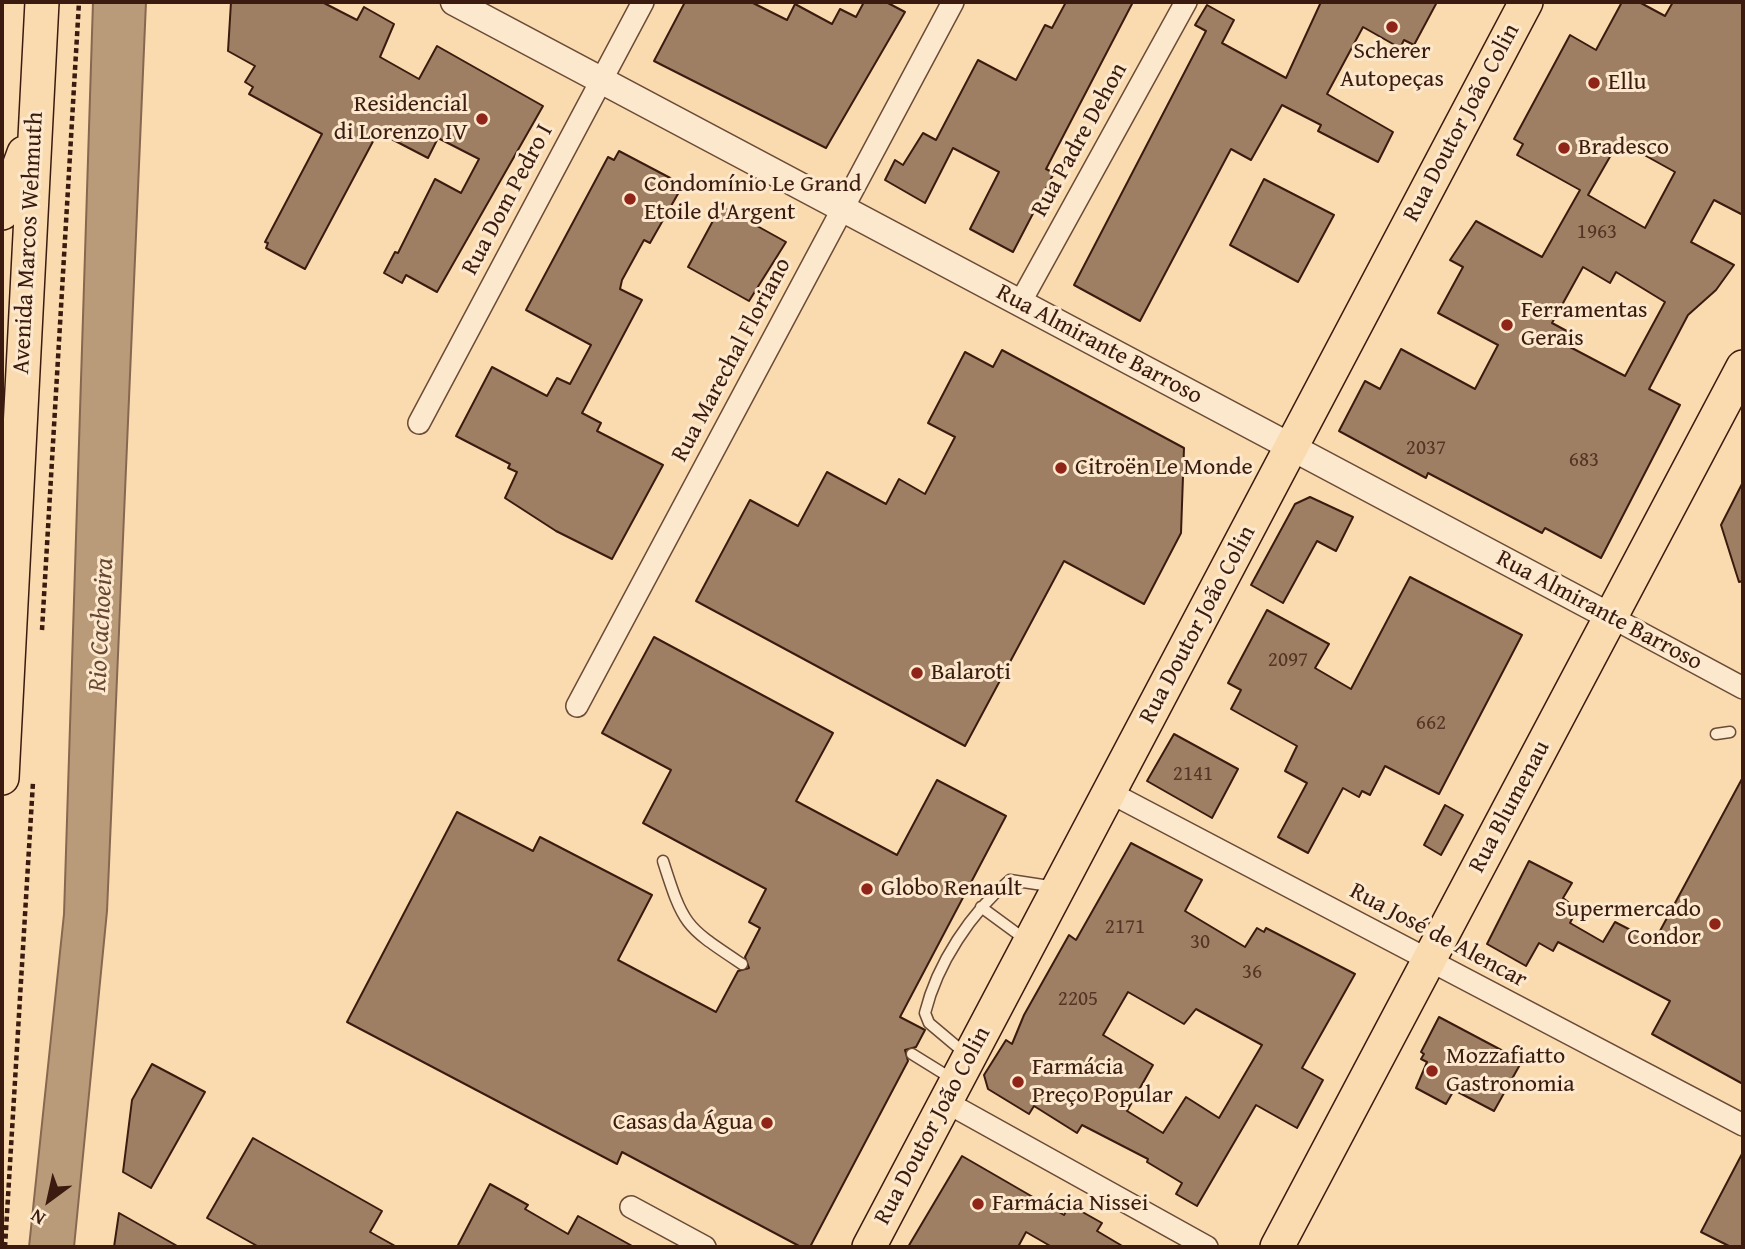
<!DOCTYPE html>
<meta charset="utf-8">
<style>
body{margin:0}
#map{position:relative;width:1745px;height:1249px;overflow:hidden;background:#fadbb0;font-family:"Gentium Book Plus",serif}
canvas{display:block}
.frame{position:absolute;inset:0;border:4px solid #3b1b0f;pointer-events:none}
.north{position:absolute;left:14px;top:1165px;width:70px;height:70px;-webkit-text-stroke:5px #fce8cc;paint-order:stroke;rotate:213deg;font-size:19px;font-weight:700;line-height:28px;text-align:center;color:#3b1b0f}
.north::after{content:'';display:block;margin:auto;width:24px;height:32px;background:#3b1b0f;clip-path:polygon(50% 0,100% 100%,50% 72%,0 100%)}
</style>
<div id="map">
<canvas width="1745" height="1249"></canvas>
<div class="frame"></div>
<div class="north">N</div>
</div>
<script>
const c = document.querySelector('canvas').getContext('2d');
c.lineJoin = 'round';
function fillPath(path, color) { c.fillStyle = color; c.fill(path, 'evenodd'); }
function strokePath(path, color, width, dash) { c.strokeStyle = color; c.lineWidth = width; c.lineCap = dash ? 'butt' : 'round'; c.setLineDash(dash || []); c.stroke(path); }
function label(font, color, halo, rows, align = 'center') {
  c.font = font + ' "Gentium Book Plus",serif'; c.lineWidth = 6; c.setLineDash([]); c.textBaseline = 'middle'; c.strokeStyle = halo; c.fillStyle = color; for (const [text, x, y, turn = 0] of rows) {
    c.save(); c.translate(x, y); c.rotate((+turn || 0) * Math.PI / 180); c.textAlign = isNaN(turn) ? turn : align; if (halo) c.strokeText(text, 0, 0); c.fillText(text, 0, 0); c.restore();
  }
}
const water = new Path2D(`
 M93 2H146L107 911 74 1247H29L64 914Z`);
const building = new Path2D(`
 M231 2H322L357 20 364 7 394 24 380 57 419 79 437 46 543 106 437 292 406 275 402 283 384 273 395 252 398 253 435 179 461 193 479 159 438 138 428 158 378 132 305 269 266 248 268 243 265 242 322 134 249 94 253 87 245 82 255 66 228 51Z
 M685 2H751L787 20 795 4 832 24 840 9 856 17 864 2H886L905 12 826 148 654 61Z
 M1066 2H1133L1046 169 1054 173 1013 252 970 229 999 172 953 148 925 203 885 180 895 160 903 165 923 133 936 140 978 60 1016 80 1045 25 1052 28Z
 M1321 2H1437L1414 45 1404 40 1400 48 1363 27 1327 94 1393 132 1378 162 1318 131 1321 125 1282 105 1251 160 1231 149 1140 321 1074 285 1206 31 1195 25 1207 5 1234 20 1222 43 1286 78Z
 M1622 2H1639L1665 16 1673 2H1743V215L1714 200 1691 242 1734 265 1716 290 1688 315 1649 389 1680 405 1601 558 1545 528 1542 533 1428 473 1426 478 1339 431 1365 381 1380 389 1401 349 1475 389 1498 345 1438 313 1463 267 1450 260 1476 221 1542 257 1580 190 1517 155 1523 144 1514 139 1570 35 1596 50ZM1619 141 1675 172 1645 228 1588 195ZM1583 267 1610 283 1616 272 1665 302 1625 376 1570 347 1576 336 1552 323Z
 M619 151 676 181 672 188 679 192 650 243 644 240 622 280 620 289 642 300 582 413 601 423 597 431 663 465 612 559 556 531 505 498 517 472 508 468 510 464 456 436 492 367 547 396 557 378 570 384 591 345 526 310 608 157 614 160Z
 M1264 179 1334 215 1298 282 1230 245Z
 M721 206 786 242 749 301 688 267Z
 M1002 350 1184 448 1181 533 1144 604 1064 561 965 746 696 601 750 500 798 526 827 472 886 504 899 479 925 494 955 437 928 423 965 352 993 367Z
 M1743 482V581L1739 582 1721 525Z
 M1310 497 1353 517 1336 551 1317 541 1283 603 1251 585 1295 504Z
 M1410 577 1522 635 1439 794 1385 766 1370 795 1362 791 1359 797 1343 788 1308 853 1278 837 1307 783 1285 771 1297 746 1231 709 1241 690 1228 683 1267 610 1329 644 1315 668 1351 689Z
 M654 637 833 733 796 801 897 855 937 780 1006 816 900 1017 925 1030 916 1047 905 1050 908 1061 810 1247H801L622 1152 617 1164 347 1022 457 812 533 851 540 837 652 895 618 960 716 1012 738 971 749 968 745 957 760 928 749 922 766 889 643 823 671 770 602 733Z
 M1174 734 1238 769 1212 818 1147 781Z
 M1743 777V1084L1652 1034 1670 1001 1558 942 1553 951 1539 943 1526 966 1487 944 1529 861 1572 883 1563 898 1577 909 1570 923 1603 942 1615 922 1654 942Z
 M1445 805 1463 815 1441 855 1424 845Z
 M1131 843 1202 880 1185 911 1245 947 1257 928 1264 932 1266 928 1355 974 1302 1068 1323 1080 1297 1128 1256 1105 1197 1206 1176 1194 1182 1183 1147 1162 1148 1159 1082 1125 1077 1133 1034 1106 1029 1114 988 1089 984 1075 1006 1040 1012 1044 1024 1015 1069 935 1076 940ZM1128 992 1184 1024 1196 1009 1262 1045 1219 1118 1186 1097 1163 1133 1127 1111 1153 1065 1103 1035Z
 M1439 1017 1522 1061 1494 1111 1454 1090 1446 1104 1416 1088 1427 1062 1421 1059 1424 1054 1421 1052Z
 M152 1064 205 1092 151 1188 123 1172 132 1100Z
 M253 1138 382 1211 370 1232 397 1247H259L207 1218Z
 M1743 1152V1247H1731L1701 1232Z
 M962 1156 1064 1215 1070 1205 1102 1223 1097 1231 1124 1247H1052L1026 1232 1018 1247H908Z
 M490 1184 528 1205 525 1209 568 1234 578 1216 634 1247H457Z
 M119 1213 179 1247H114Z`);
const path = new Path2D(`
 M42 630 79 2
 M5 1247 33 782`);
const service = new Path2D(`
 M1716 734 1730 732
 M663 861C684 927 685 926 742 964
 M981 907 1026 940
 M912 1054 954 1080
 M967 1055 929 1023 925 1013C937 964 971 912 1010 880L1056 887`);
const minor = new Path2D(`
 M1020 303 1186 2
 M419 423 643 2
 M1611 617 1743 688
 M577 706 953 2
 M1109 792 1743 1125
 M946 1102 1207 1247
 M631 1207 705 1247`);
const tertiary = new Path2D(`
 M454 2 1611 617`);
const primary = new Path2D(`
 M2 213 24 153
 M2 778 42 2
 M869 1247 1526 2
 M1277 1247 1743 367`);
const markers = [
 [1392,27,7,"#8f2418"],
 [1594,83,7,"#8f2418"],
 [482,119,7,"#8f2418"],
 [1564,148,7,"#8f2418"],
 [630,199,7,"#8f2418"],
 [1507,325,7,"#8f2418"],
 [1061,468,7,"#8f2418"],
 [917,673,7,"#8f2418"],
 [867,889,7,"#8f2418"],
 [1715,924,7,"#8f2418"],
 [1432,1071,7,"#8f2418"],
 [1018,1082,7,"#8f2418"],
 [767,1123,7,"#8f2418"],
 [978,1204,7,"#8f2418"]
];
const numberNames = [
 ["1963",1597,233],
 ["2037",1426,449],
 ["683",1584,461],
 ["2097",1288,661],
 ["662",1431,724],
 ["2141",1193,775],
 ["2171",1125,928],
 ["30",1200,943],
 ["36",1252,973],
 ["2205",1078,1000]
];
const poiNames = [
 ["Scherer",1392,52,"center"],
 ["Autopeças",1392,80,"center"],
 ["Ellu",1608,83],
 ["Residencial",468,105,"right"],
 ["di Lorenzo IV",468,133,"right"],
 ["Bradesco",1578,148],
 ["Condomínio Le Grand",644,185],
 ["Etoile d'Argent",644,213],
 ["Ferramentas",1521,311],
 ["Gerais",1521,339],
 ["Citroën Le Monde",1075,468],
 ["Balaroti",931,673],
 ["Globo Renault",881,889],
 ["Supermercado",1701,910,"right"],
 ["Condor",1701,938,"right"],
 ["Mozzafiatto",1446,1057],
 ["Gastronomia",1446,1085],
 ["Farmácia",1032,1068],
 ["Preço Popular",1032,1096],
 ["Casas da Água",753,1123,"right"],
 ["Farmácia Nissei",992,1204]
];
const streetNames = [
 ["Rua Doutor João Colin",1462,123,-62],
 ["Rua Padre Dehon",1080,140,-61],
 ["Rua Dom Pedro I",508,200,-62],
 ["Avenida Marcos Wehmuth",29,243,-87],
 ["Rua Almirante Barroso",1099,345,28],
 ["Rua Marechal Floriano",732,360,-62],
 ["Rua Almirante Barroso",1599,611,28],
 ["Rua Doutor João Colin",1198,625,-62],
 ["Rua Blumenau",1510,807,-62],
 ["Rua José de Alencar",1438,936,28],
 ["Rua Doutor João Colin",933,1126,-62]
];
const waterNames = [
 ["Rio Cachoeira",102,625,-87]
];
fillPath(water, '#b99a79');
strokePath(water, '#87674f', 2);
fillPath(building, '#9e7f63');
strokePath(building, '#3b1b0f', 2);
strokePath(service, '#6b4b37', 13);
strokePath(minor, '#6b4b37', 24);
strokePath(tertiary, '#6b4b37', 29);
strokePath(primary, '#3b1b0f', 36);
strokePath(path, '#3b1b0f', 4.5, [5, 3.5]);
strokePath(service, '#fce8cc', 10);
strokePath(minor, '#fce8cc', 21);
strokePath(tertiary, '#fce8cc', 26);
strokePath(primary, '#fadbb0', 33);
for (const [x, y, r, color] of markers) { const dot = new Path2D(); dot.arc(x, y, r, 0, 2 * Math.PI); c.fillStyle = color; c.fill(dot); strokePath(dot, '#fce8cc', 2.5); }
label('21px', '#543424', null, numberNames);
label('24px', '#3b1b0f', '#fce8cc', poiNames, 'left');
label('24px', '#3b1b0f', '#fce8cc', streetNames);
label('italic 26px', '#674734', '#fce8cc', waterNames);
</script>
